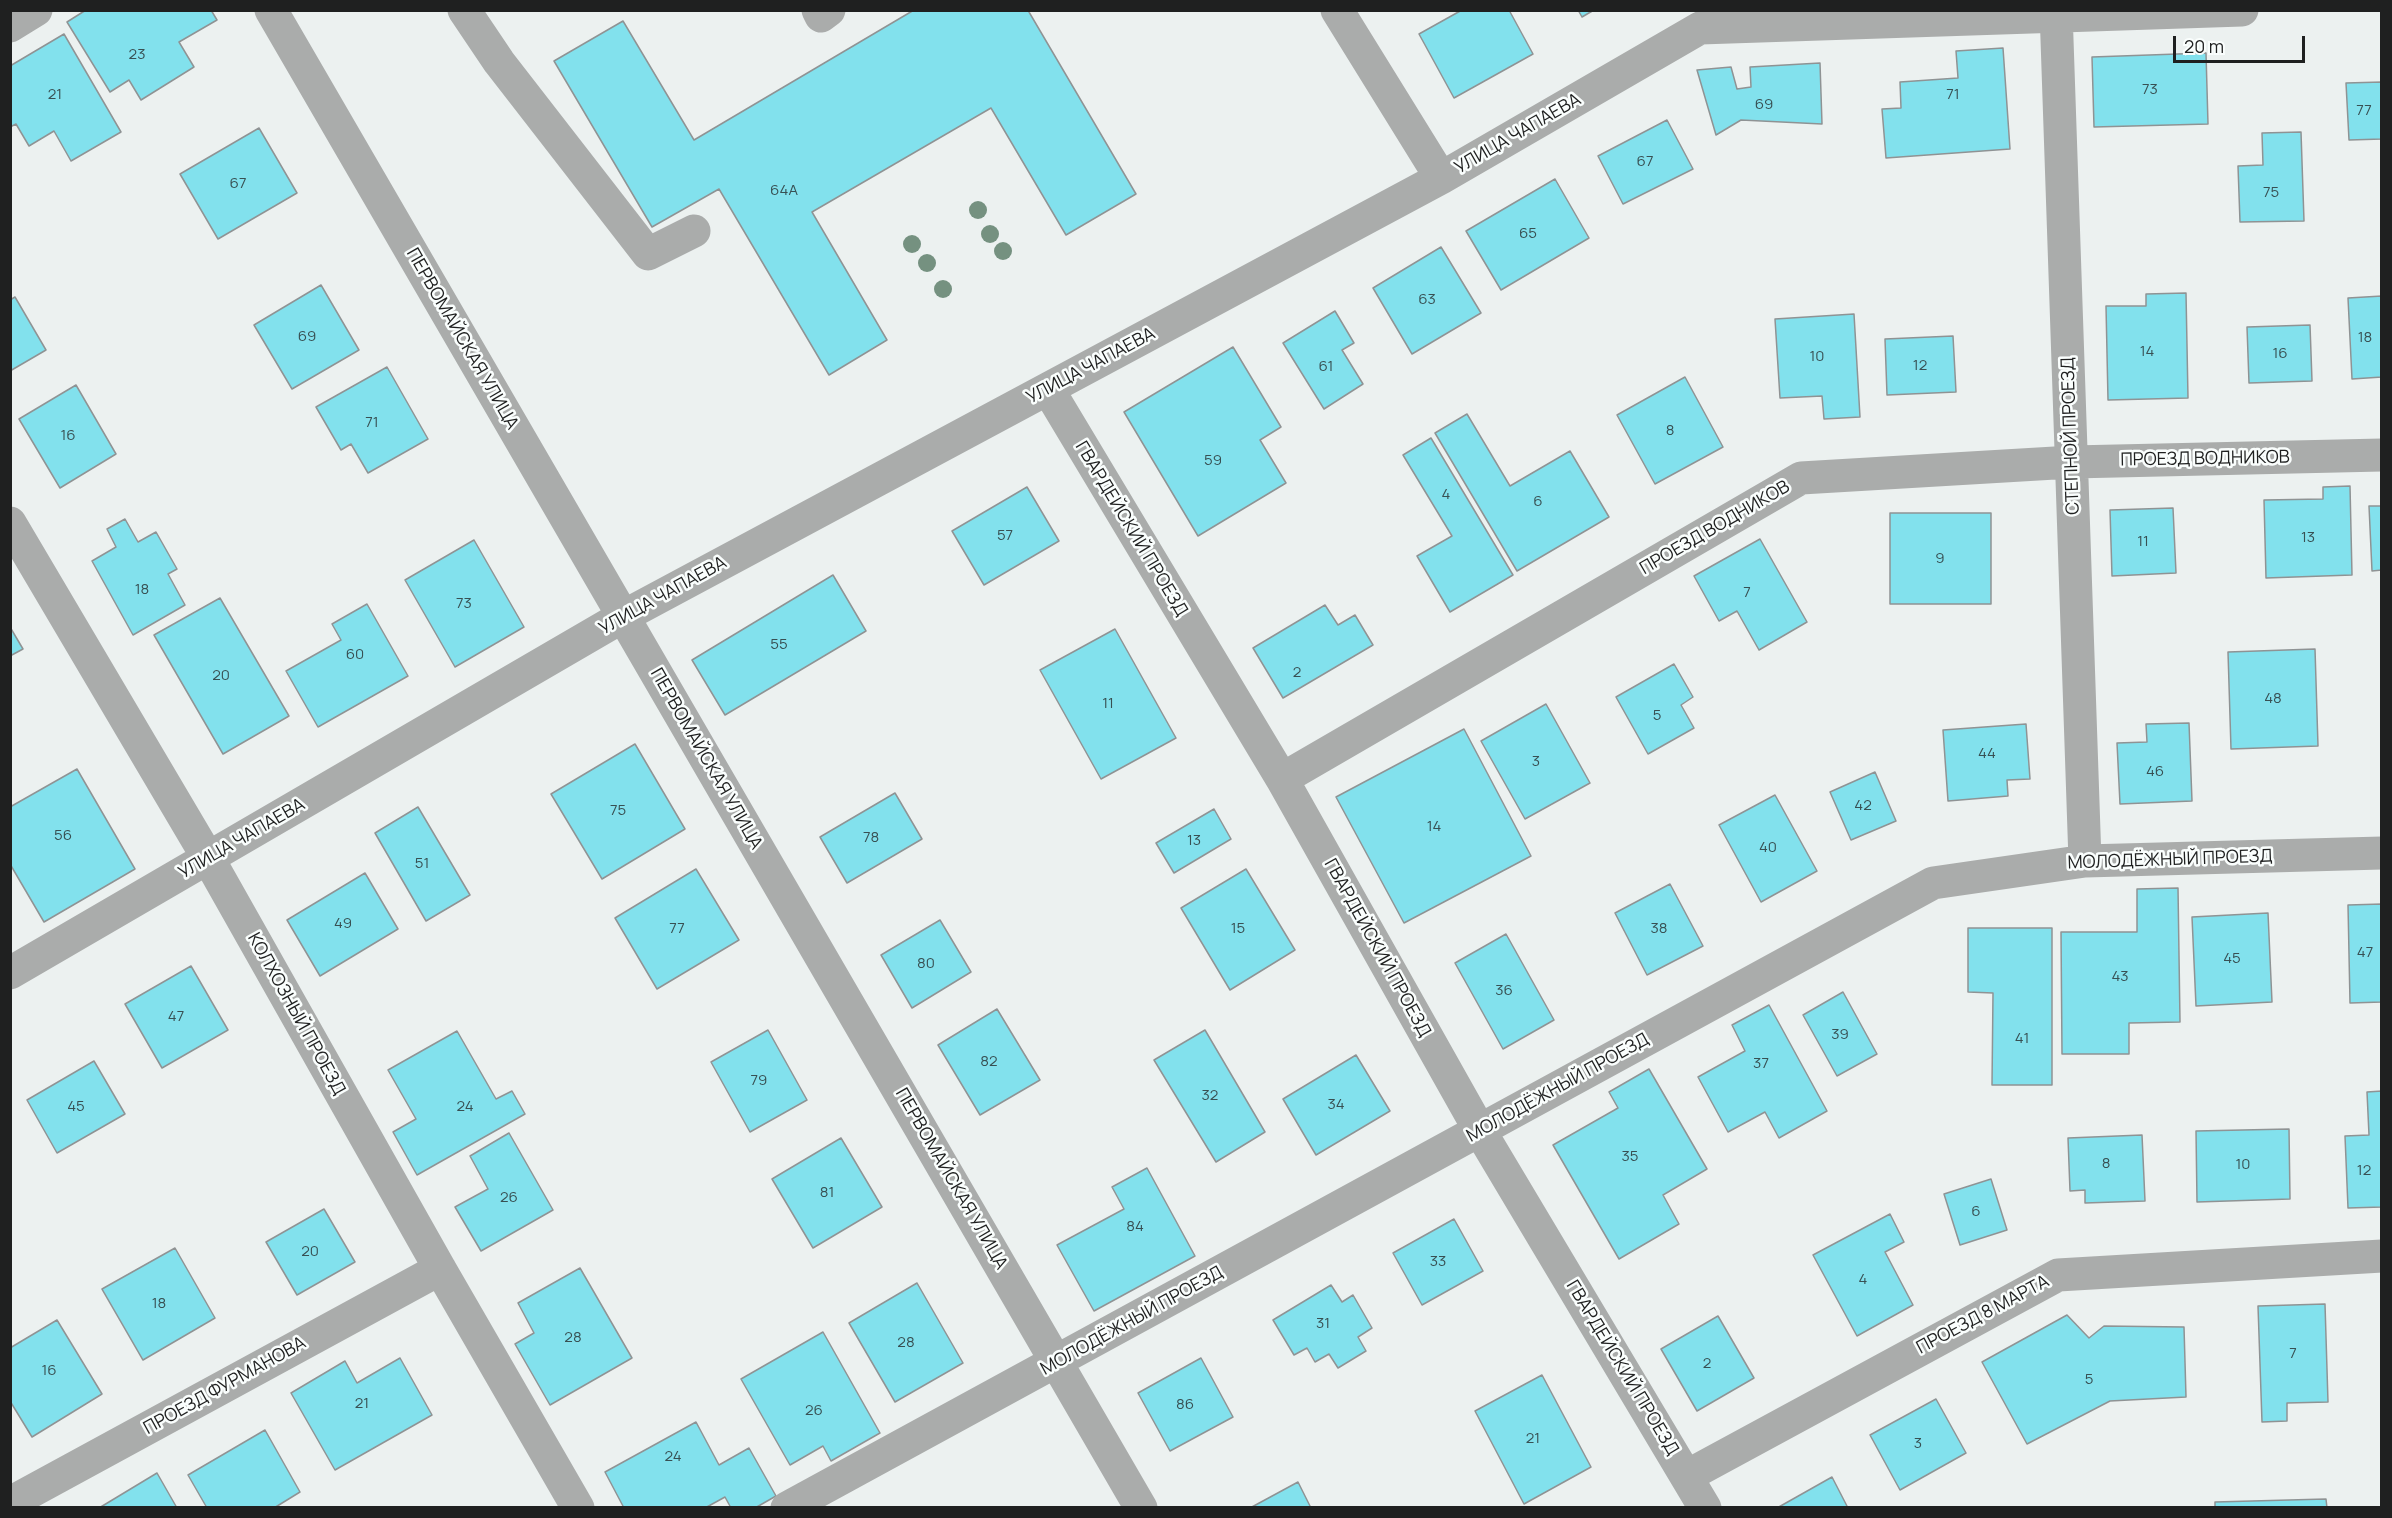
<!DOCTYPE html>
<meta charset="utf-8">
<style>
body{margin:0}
#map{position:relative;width:2392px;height:1518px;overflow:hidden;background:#ecf1f0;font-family:Manrope,sans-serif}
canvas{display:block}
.frame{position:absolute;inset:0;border:12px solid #1f2020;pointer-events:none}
.scale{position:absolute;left:2173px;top:36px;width:132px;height:27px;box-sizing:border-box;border:3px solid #1f2020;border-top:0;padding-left:8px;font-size:18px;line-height:21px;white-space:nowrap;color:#1f2020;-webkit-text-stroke:4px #fafefd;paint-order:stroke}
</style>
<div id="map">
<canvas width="2392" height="1518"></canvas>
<div class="frame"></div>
<div class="scale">20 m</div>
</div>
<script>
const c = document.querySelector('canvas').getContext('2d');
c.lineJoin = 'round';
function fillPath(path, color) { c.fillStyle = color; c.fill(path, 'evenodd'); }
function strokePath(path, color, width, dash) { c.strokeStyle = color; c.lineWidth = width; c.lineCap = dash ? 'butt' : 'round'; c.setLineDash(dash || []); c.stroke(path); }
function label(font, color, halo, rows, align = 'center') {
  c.font = font + ' Manrope,sans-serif'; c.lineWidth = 5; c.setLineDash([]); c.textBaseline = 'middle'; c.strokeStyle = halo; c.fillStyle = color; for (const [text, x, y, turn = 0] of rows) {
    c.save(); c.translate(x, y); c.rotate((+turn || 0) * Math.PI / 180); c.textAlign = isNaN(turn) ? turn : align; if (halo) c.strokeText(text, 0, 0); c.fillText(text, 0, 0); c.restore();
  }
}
const building = new Path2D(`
 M86 10H211L217 20 179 42 194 67 141 100 129 80 110 92 67 22Z
 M914 10H1031L1029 12 1136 194 1066 235 991 108 812 212 887 340 829 375 719 189 652 227 554 61 623 21 694 140Z
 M1462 10H1509L1533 54 1454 98 1419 34Z
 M1578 10H1594L1582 17Z
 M64 34 121 132 71 161 54 131 29 146 16 124 10 127V66Z
 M2003 48 2010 149 1886 158 1882 109 1901 108 1900 82 1958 78 1956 51Z
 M2206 53 2208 124 2094 127 2092 57Z
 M1820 63 1822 124 1741 120 1716 135 1697 70 1731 67 1737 89 1751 87 1750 67Z
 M2382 82V139L2349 140 2346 83Z
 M1667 120 1693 169 1623 204 1598 156Z
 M259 128 297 193 218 239 180 174Z
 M2301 132 2304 221 2240 222 2238 166 2263 165 2262 133Z
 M1555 179 1589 238 1501 290 1466 231Z
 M1441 247 1481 313 1412 354 1373 288Z
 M321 285 359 350 292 389 254 325Z
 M2186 293 2188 398 2108 400 2106 306H2146V294Z
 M2382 296V377L2352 379 2348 298Z
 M15 297 46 350 10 371V300Z
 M1335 311 1354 343 1342 350 1363 384 1324 409 1283 343Z
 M1854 314 1860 417 1824 419 1822 396 1780 398 1775 319Z
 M2310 325 2312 381 2249 383 2247 327Z
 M1953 336 1956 392 1887 395 1885 339Z
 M1233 347 1281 427 1260 440 1286 483 1198 536 1124 412Z
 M387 367 428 439 368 473 351 444 341 450 316 407Z
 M1685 377 1723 447 1655 484 1617 415Z
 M76 385 116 454 60 488 19 419Z
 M1467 414 1510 486 1570 451 1609 517 1517 571 1435 433Z
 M1431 438 1513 575 1450 612 1417 556 1452 536 1403 455Z
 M2350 486 2352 575 2266 578 2264 500 2323 499V487Z
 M1027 487 1059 541 984 585 952 531Z
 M2369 506H2382V570L2372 571Z
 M2173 508 2176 573 2112 576 2110 510Z
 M1890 513H1991V604H1890Z
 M125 519 138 542 156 532 177 569 168 574 185 605 133 635 92 561 116 547 107 529Z
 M1760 539 1807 622 1759 650 1737 611 1719 621 1694 576Z
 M474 540 524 627 455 667 405 580Z
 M833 575 866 631 725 715 692 660Z
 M220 598 289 716 223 754 154 635Z
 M367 604 408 676 318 727 286 671 341 640 332 624Z
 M1325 605 1338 625 1355 615 1373 645 1283 698 1253 648Z
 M10 627 23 649 10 656Z
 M1115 629 1176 738 1101 779 1040 670Z
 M2315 649 2318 746 2231 749 2228 652Z
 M1674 664 1693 697 1681 705 1694 728 1648 754 1616 697Z
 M1546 704 1590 783 1525 819 1481 741Z
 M2189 723 2192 801 2120 804 2117 743 2147 742 2146 724Z
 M2026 724 2030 779 2007 780 2008 796 1948 801 1943 730Z
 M1464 729 1531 856 1404 923 1336 797Z
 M635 744 685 829 602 879 551 794Z
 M77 769 135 869 44 922 10 864V807Z
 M1875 772 1896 821 1851 840 1830 792Z
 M895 793 922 839 847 883 820 837Z
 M1775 795 1817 871 1761 902 1719 825Z
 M418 807 470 895 426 921 375 833Z
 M1214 809 1231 839 1174 873 1156 843Z
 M696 869 739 940 657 989 615 918Z
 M1246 869 1295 950 1230 990 1181 908Z
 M365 873 398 929 320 976 287 920Z
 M1670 884 1703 946 1647 975 1615 913Z
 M2178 888 2180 1022 2129 1023V1054H2062L2061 932H2137V889Z
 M2382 904V1002L2350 1003 2348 905Z
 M2268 913 2272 1002 2196 1006 2192 917Z
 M940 920 971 972 912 1008 881 955Z
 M1968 928H2052V1085H1992L1993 993 1968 992Z
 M1506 934 1554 1020 1503 1049 1455 963Z
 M191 966 228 1030 162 1068 125 1004Z
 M1843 992 1877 1054 1837 1076 1803 1015Z
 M1769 1005 1827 1111 1779 1138 1765 1112 1728 1132 1698 1077 1745 1051 1732 1025Z
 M997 1009 1040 1080 980 1115 938 1045Z
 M768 1030 807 1100 750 1132 711 1062Z
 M1205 1030 1265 1132 1216 1162 1154 1060Z
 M457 1031 496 1099 512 1091 525 1114 417 1175 393 1132 416 1119 388 1070Z
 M1356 1055 1390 1111 1316 1155 1283 1099Z
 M94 1061 125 1114 57 1153 27 1100Z
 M1649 1069 1707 1169 1663 1195 1679 1224 1619 1259 1553 1145 1618 1108 1609 1092Z
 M2382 1091V1207L2348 1208 2345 1136 2369 1135 2367 1092Z
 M2289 1129 2290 1199 2197 1202 2196 1131Z
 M509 1133 553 1210 481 1251 455 1207 488 1189 470 1156Z
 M2142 1135 2145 1201 2085 1203V1190L2070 1191 2068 1138Z
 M841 1138 882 1207 813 1248 772 1179Z
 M1147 1168 1195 1256 1094 1311 1057 1245 1124 1209 1112 1187Z
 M1991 1179 2007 1230 1960 1245 1944 1194Z
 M324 1209 355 1262 297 1295 266 1242Z
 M1890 1214 1904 1242 1885 1252 1913 1305 1857 1336 1813 1255Z
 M1454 1219 1483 1271 1422 1305 1393 1253Z
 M175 1248 215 1318 143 1360 102 1289Z
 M580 1268 632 1358 550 1405 515 1344 534 1333 518 1303Z
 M917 1283 963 1363 895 1402 849 1323Z
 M1331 1285 1342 1302 1353 1295 1372 1328 1358 1337 1366 1351 1338 1368 1329 1354 1315 1362 1307 1348 1294 1355 1273 1320Z
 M2325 1304 2328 1402 2287 1403V1421L2262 1422 2258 1306Z
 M2067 1315 2089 1338 2104 1326 2184 1327 2186 1397 2110 1401 2027 1444 1982 1362Z
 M1718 1316 1754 1378 1697 1411 1661 1349Z
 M57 1320 102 1394 32 1437 10 1401V1348Z
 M823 1332 880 1433 831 1461 823 1446 790 1465 741 1379Z
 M400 1358 432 1415 335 1470 291 1393 345 1361 357 1383Z
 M1201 1358 1233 1417 1170 1451 1138 1393Z
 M1542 1375 1591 1467 1524 1504 1475 1411Z
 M1936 1399 1966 1453 1900 1490 1870 1435Z
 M696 1422 719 1465 749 1448 776 1496 755 1508H731L725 1497 705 1508H624L605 1472Z
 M265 1430 300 1492 274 1508H207L188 1475Z
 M157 1473 177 1508H99Z
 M1832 1477 1848 1508H1777Z
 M1298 1482 1311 1508H1250Z
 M2326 1499 2327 1508H2215V1502Z`);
const minor = new Path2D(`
 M271 10 1141 1508
 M464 10 499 62 648 254 694 231
 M818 10 821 16 829 10
 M1337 10 1441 178
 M2056 10 2085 861
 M10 26 36 10
 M1048 389 1282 779 1480 1131 1705 1508
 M10 523 208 858 440 1269 578 1508
 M1282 779 1801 478 2072 462 2382 455
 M10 973 622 617 1441 178 1700 28 2242 10
 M1687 1476 2058 1275 2382 1256
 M10 1503 440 1269
 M787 1508 1933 883 2085 861 2382 853`);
const trees = [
 [978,210],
 [990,234],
 [912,244],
 [1003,251],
 [927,263],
 [943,289]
];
const numberNames = [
 ["23",137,55],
 ["73",2150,90],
 ["21",55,95],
 ["71",1953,95],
 ["69",1764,105],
 ["77",2364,111],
 ["67",1645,162],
 ["67",238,184],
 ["64А",784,191],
 ["75",2271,193],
 ["65",1528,234],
 ["63",1427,300],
 ["69",307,337],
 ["18",2365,338],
 ["14",2147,352],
 ["16",2280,354],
 ["10",1817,357],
 ["12",1920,366],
 ["61",1326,367],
 ["71",372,423],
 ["8",1670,431],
 ["16",68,436],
 ["59",1213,461],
 ["4",1446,495],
 ["6",1538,502],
 ["57",1005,536],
 ["13",2308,538],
 ["11",2143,542],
 ["9",1940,559],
 ["18",142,590],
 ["7",1747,593],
 ["73",464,604],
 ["55",779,645],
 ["60",355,655],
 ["2",1297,673],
 ["20",221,676],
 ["48",2273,699],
 ["11",1108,704],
 ["5",1657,716],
 ["44",1987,754],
 ["3",1536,762],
 ["46",2155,772],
 ["42",1863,806],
 ["75",618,811],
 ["14",1434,827],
 ["56",63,836],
 ["78",871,838],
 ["13",1194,841],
 ["40",1768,848],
 ["51",422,864],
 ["49",343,924],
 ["77",677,929],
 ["15",1238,929],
 ["38",1659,929],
 ["47",2365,953],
 ["45",2232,959],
 ["80",926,964],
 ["43",2120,977],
 ["36",1504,991],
 ["47",176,1017],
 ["39",1840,1035],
 ["41",2022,1039],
 ["82",989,1062],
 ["37",1761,1064],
 ["79",759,1081],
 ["32",1210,1096],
 ["34",1336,1105],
 ["45",76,1107],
 ["24",465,1107],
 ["35",1630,1157],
 ["8",2106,1164],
 ["10",2243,1165],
 ["12",2364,1171],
 ["81",827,1193],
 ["26",509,1198],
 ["6",1976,1212],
 ["84",1135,1227],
 ["20",310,1252],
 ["33",1438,1262],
 ["4",1863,1280],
 ["18",159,1304],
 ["31",1323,1324],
 ["28",573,1338],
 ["28",906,1343],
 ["7",2293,1354],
 ["2",1707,1364],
 ["16",49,1371],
 ["5",2089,1380],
 ["21",362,1404],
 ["86",1185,1405],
 ["26",814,1411],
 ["21",1533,1439],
 ["3",1918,1444],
 ["24",673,1457]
];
const streetNames = [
 ["УЛИЦА ЧАПАЕВА",1518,134,-30],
 ["ПЕРВОМАЙСКАЯ УЛИЦА",462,339,60],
 ["УЛИЦА ЧАПАЕВА",1091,366,-28],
 ["СТЕПНОЙ ПРОЕЗД",2071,436,-92],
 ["ПРОЕЗД ВОДНИКОВ",2205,459,-1],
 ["ПРОЕЗД ВОДНИКОВ",1715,528,-30],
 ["ГВАРДЕЙСКИЙ ПРОЕЗД",1131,529,59],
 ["УЛИЦА ЧАПАЕВА",663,596,-29],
 ["ПЕРВОМАЙСКАЯ УЛИЦА",706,759,60],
 ["УЛИЦА ЧАПАЕВА",242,839,-30],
 ["МОЛОДЁЖНЫЙ ПРОЕЗД",2170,860,-2],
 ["ГВАРДЕЙСКИЙ ПРОЕЗД",1377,948,61],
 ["КОЛХОЗНЫЙ ПРОЕЗД",296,1014,61],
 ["МОЛОДЁЖНЫЙ ПРОЕЗД",1558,1088,-29],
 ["ПЕРВОМАЙСКАЯ УЛИЦА",951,1179,60],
 ["ПРОЕЗД 8 МАРТА",1983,1315,-28],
 ["МОЛОДЁЖНЫЙ ПРОЕЗД",1132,1321,-29],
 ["ГВАРДЕЙСКИЙ ПРОЕЗД",1622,1368,59],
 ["ПРОЕЗД ФУРМАНОВА",225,1386,-29]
];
fillPath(building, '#82e1ed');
strokePath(building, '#8f9394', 1.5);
strokePath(minor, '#aaacab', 33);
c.fillStyle = '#759180';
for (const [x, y] of trees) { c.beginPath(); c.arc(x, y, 9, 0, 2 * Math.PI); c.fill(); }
label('15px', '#385053', null, numberNames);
label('18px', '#1f2020', '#fafefd', streetNames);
</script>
